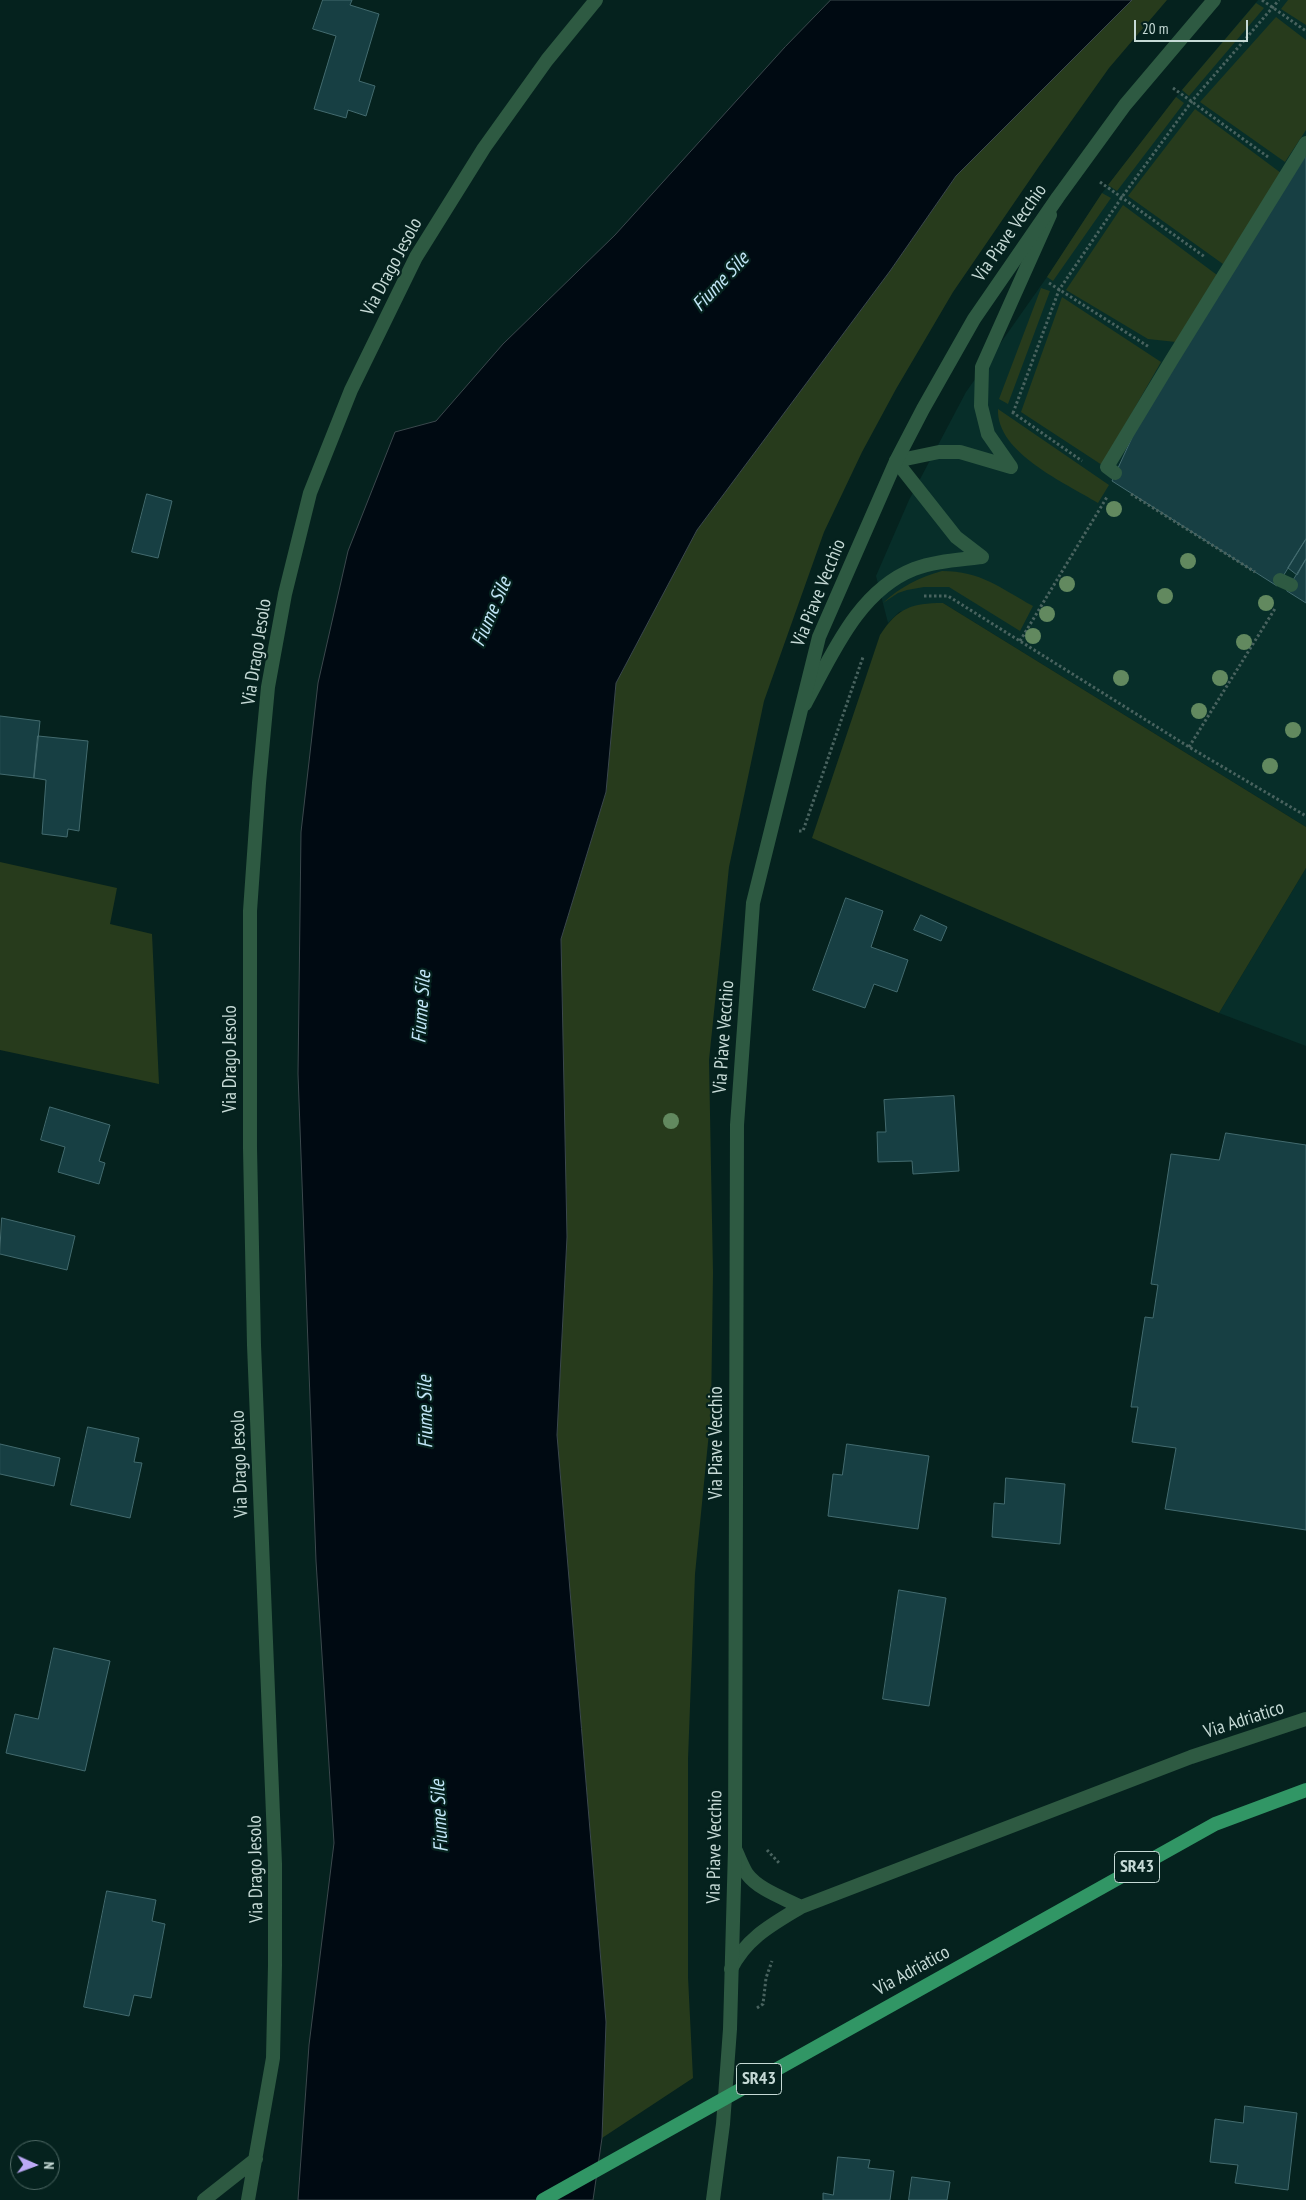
<!DOCTYPE html>
<style>
body{margin:0}
#map{position:relative;width:1306px;height:2200px;overflow:hidden;background:#05221e;font-family:"PT Sans Narrow",sans-serif}
canvas{display:block}
.north{position:absolute;left:10px;top:2140px;width:50px;height:50px;box-sizing:border-box;background:#05221e;border:1px solid #526c68;border-radius:50%;rotate:92deg;font-size:14px;font-weight:700;line-height:20px;text-align:center;color:#c6dad6}
.north::after{content:'';display:block;margin:auto;width:18px;height:22px;background:#bca9f5;clip-path:polygon(50% 0,100% 100%,50% 72%,0 100%)}
.scale{position:absolute;left:1134px;top:20px;width:114px;height:22px;box-sizing:border-box;border:2px solid #c6dad6;border-top:0;padding-left:6px;font-size:15px;line-height:18px;white-space:nowrap;color:#c6dad6;-webkit-text-stroke:4px #05221e;paint-order:stroke}
</style>
<div id="map">
<canvas width="1306" height="2200"></canvas>
<div class="north">N</div>
<div class="scale">20 m</div>
</div>
<script>
const c = document.querySelector('canvas').getContext('2d');
c.lineJoin = 'round';
function fillPath(path, color) { c.fillStyle = color; c.fill(path, 'evenodd'); }
function strokePath(path, color, width, dash) { c.strokeStyle = color; c.lineWidth = width; c.lineCap = dash ? 'butt' : 'round'; c.setLineDash(dash || []); c.stroke(path); }
function label(font, color, halo, rows, align = 'center') {
  c.font = font + ' "PT Sans Narrow",sans-serif'; c.lineWidth = 4.5; c.setLineDash([]); c.textBaseline = 'middle'; c.strokeStyle = halo; c.fillStyle = color; for (const [text, x, y, turn = 0] of rows) {
    c.save(); c.translate(x, y); c.rotate((+turn || 0) * Math.PI / 180); c.textAlign = isNaN(turn) ? turn : align; if (halo) c.strokeText(text, 0, 0); c.fillText(text, 0, 0); c.restore();
  }
}
const built = new Path2D(`
 M1258 0H1306V827L943 603 899 612 888 623 876 576 909 500 966 392 1047 277 1102 193 1176 97Z
 M1306 868V1046L1219 1013Z`);
const green = new Path2D(`
 M1132 0H1167L1109 68 1040 165 953 292 896 389 862 452 824 532 764 701 729 867 709 1060 713 1273 711 1412 695 1574 688 1759V1977L693 2078 602 2138 606 2022 557 1435 567 1237 561 939 606 792 616 683 697 530 890 271 956 176Z
 M1288 0H1306V25L1281 9Z
 M1256 3 1264 8 1189 96 1182 90Z
 M1276 17 1306 40V130L1285 162 1200 102Z
 M1176 97 1184 103 1117 191 1108 185Z
 M1195 109 1281 173 1223 264 1128 196Z
 M1102 193 1111 198 1053 281 1047 277Z
 M1123 205 1217 275 1176 342 1148 339 1066 290Z
 M1041 288 1050 291 1008 404 999 399Z
 M1062 297 1161 362 1102 465 1021 412Z
 M998 409 1109 485 1098 503C1066 483 996 453 998 409Z
 M942 571C981 571 1000 588 1033 606L1020 631 949 587H924L907 590 898 593 883 603C900 587 920 577 942 571Z
 M943 603 1306 827V868L1219 1013 812 838 880 635C898 608 911 603 943 603Z
 M0 862 117 888 110 924 152 934 159 1084 0 1050Z`);
const water = new Path2D(`
 M831 0H1132L956 176 890 271 697 530 616 683 606 792 561 939 567 1237 557 1435 606 2022 602 2138 593 2200H298L309 2045 334 1843 316 1561 298 1074 301 832 318 683 348 551 395 432 436 421 503 344 615 235 785 47Z`);
const building = new Path2D(`
 M323 0H352L350 5 379 14 359 81 375 86 366 116 348 110 346 118 314 109 336 36 313 29Z
 M1306 153V539L1277 586 1112 481 1142 416Z
 M147 494 172 501 158 558 132 552Z
 M1306 539V559L1297 575 1288 568Z
 M1306 559V603L1287 591Z
 M0 716 40 721 34 778 0 774Z
 M38 736 88 741 79 831 68 829 67 837 42 834 46 780 34 778Z
 M846 898 883 911 871 947 908 960 897 992 874 984 865 1008 813 990Z
 M921 915 947 927 941 941 914 930Z
 M954 1096 959 1171 913 1174 912 1161 878 1162 877 1132H886L884 1100Z
 M50 1107 110 1125 99 1161 105 1163 99 1184 58 1172 65 1147 41 1140Z
 M1226 1133 1306 1145V1530L1165 1509 1176 1448 1132 1442 1138 1407H1131L1145 1317 1153 1318 1158 1285 1151 1284 1171 1154 1219 1160Z
 M2 1218 75 1236 67 1270 0 1254Z
 M88 1427 139 1438 134 1462 142 1463 130 1518 71 1505Z
 M0 1444 60 1458 54 1486 0 1474Z
 M847 1444 929 1456 918 1529 828 1516 833 1474 842 1475Z
 M1006 1478 1065 1484 1060 1544 992 1537 994 1503 1004 1504Z
 M899 1590 946 1598 929 1706 883 1699Z
 M54 1648 110 1661 85 1771 6 1753 15 1714 38 1719Z
 M107 1891 156 1900 152 1921 165 1924 151 1998 134 1995 129 2016 84 2007Z
 M1245 2106 1297 2113 1288 2190 1235 2183 1238 2165 1210 2162 1215 2119 1243 2123Z
 M838 2157 870 2160 868 2168 894 2171 890 2200H823V2193L833 2195Z
 M912 2177 950 2182 947 2200H909Z`);
const path = new Path2D(`
 M1262 0 1306 31
 M1173 88 1268 157
 M1100 182 1205 257
 M1049 283 1149 347
 M1012 412 1082 461
 M1013 413 1059 290 1122 197 1192 101 1279 0
 M1131 494 1255 572
 M924 596H948L1189 747 1306 816
 M1020 641 1107 497
 M1189 747 1276 607
 M799 831H803L863 657
 M767 1850 780 1864
 M757 2008 763 2004 766 1978 772 1961`);
const service = new Path2D(`
 M1011 467 988 434 981 406 982 367 1050 215
 M1115 473 1107 467 1171 361 1306 143
 M982 557 956 537 896 461 939 452H960L1011 467
 M1280 580 1291 585
 M805 704C832 655 858 591 914 569 935 561 959 560 982 557`);
const minor = new Path2D(`
 M735 1849C739 1857 742 1866 747 1874 759 1890 784 1898 801 1907
 M731 1969C746 1938 773 1924 801 1907L1191 1757 1306 1719
 M204 2200 256 2159
 M248 2200 273 2058 275 1965V1864L254 1345 250 1148V911L259 783 268 687 285 594 310 493 351 390 416 257 484 148 547 60 596 0`);
const tertiary = new Path2D(`
 M713 2200 723 2124 730 2029 735 1849 737 1125 753 903 819 637 896 461 923 409 974 319 1058 197 1125 105 1214 0`);
const primary = new Path2D(`
 M543 2200 1215 1824 1306 1790`);
const trees = [
 [1114,509],
 [1188,561],
 [1067,584],
 [1165,596],
 [1266,603],
 [1047,614],
 [1033,636],
 [1244,642],
 [1121,678],
 [1220,678],
 [1199,711],
 [1293,730],
 [1270,766],
 [671,1121]
];
const shields = [
 [1137,1867,45],
 [759,2079,45]
];
const shieldNames = [
 ["SR43",1137,1867],
 ["SR43",759,2079]
];
const streetNames = [
 ["Via Piave Vecchio",1010,233,-55],
 ["Via Drago Jesolo",392,267,-62],
 ["Via Piave Vecchio",819,593,-68],
 ["Via Drago Jesolo",257,652,-81],
 ["Via Piave Vecchio",724,1037,-86],
 ["Via Drago Jesolo",231,1059,-90],
 ["Via Piave Vecchio",717,1443,-90],
 ["Via Drago Jesolo",240,1464,-92],
 ["Via Adriatico",1244,1720,-18],
 ["Via Piave Vecchio",715,1847,-89],
 ["Via Drago Jesolo",256,1869,-91],
 ["Via Adriatico",912,1971,-29]
];
const waterNames = [
 ["Fiume Sile",721,282,-47],
 ["Fiume Sile",492,612,-67],
 ["Fiume Sile",422,1007,-86],
 ["Fiume Sile",426,1412,-91],
 ["Fiume Sile",440,1816,-93]
];
fillPath(built, '#072e29');
fillPath(green, '#273b1c');
fillPath(water, '#000a12');
strokePath(water, '#3b484d', 1);
fillPath(building, '#173f43');
strokePath(building, '#436b6f', 1);
strokePath(path, '#49635f', 3, [2.5, 2.5]);
strokePath(service, '#2e5a42', 14);
strokePath(minor, '#2e5a42', 14);
strokePath(tertiary, '#2e5a42', 14);
strokePath(primary, '#319665', 14);
c.fillStyle = '#62895f';
for (const [x, y] of trees) { c.beginPath(); c.arc(x, y, 8, 0, 2 * Math.PI); c.fill(); }
for (const [x, y, w] of shields) { const box = new Path2D(); box.roundRect(x - w / 2, y - 15.5, w, 31, 4); c.fillStyle = '#05221e'; c.fill(box); strokePath(box, '#c6dad6', 1); }
label('bold 18px', '#c6dad6', null, shieldNames);
label('19px', '#c6dad6', '#05221e', streetNames);
label('italic 20px', '#c2e6f7', '#05221e', waterNames);
</script>
